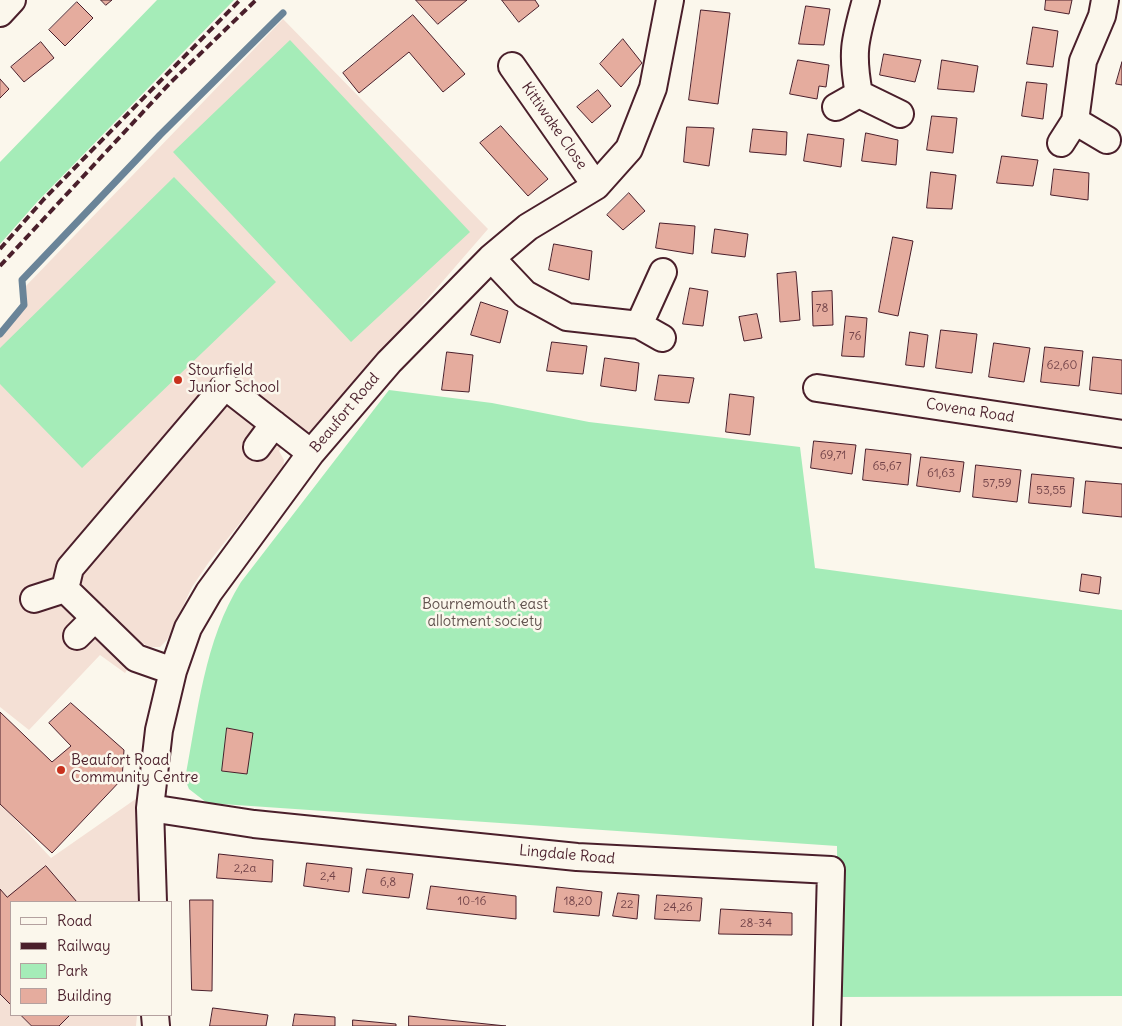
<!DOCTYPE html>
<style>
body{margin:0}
#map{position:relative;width:1122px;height:1026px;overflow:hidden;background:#fbf7ec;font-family:Delius,sans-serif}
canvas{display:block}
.legend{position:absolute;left:10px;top:901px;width:162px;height:115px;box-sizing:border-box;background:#fbf7ec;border:1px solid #b4a19f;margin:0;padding:6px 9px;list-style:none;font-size:15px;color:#4a1f2b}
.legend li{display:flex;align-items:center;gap:10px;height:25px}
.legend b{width:25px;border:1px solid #b4a19f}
</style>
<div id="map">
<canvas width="1122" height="1026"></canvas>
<ul class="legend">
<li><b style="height:6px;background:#fbf7ec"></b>Road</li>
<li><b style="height:6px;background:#4a1f2b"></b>Railway</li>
<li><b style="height:14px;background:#a5ecb8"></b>Park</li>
<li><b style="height:14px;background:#e5ac9e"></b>Building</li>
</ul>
</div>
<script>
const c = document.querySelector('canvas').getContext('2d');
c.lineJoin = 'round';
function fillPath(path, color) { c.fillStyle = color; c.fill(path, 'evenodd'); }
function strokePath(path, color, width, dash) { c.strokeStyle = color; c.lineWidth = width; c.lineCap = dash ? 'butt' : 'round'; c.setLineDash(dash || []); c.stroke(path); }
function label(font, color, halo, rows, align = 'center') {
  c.font = font + ' Delius,sans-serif'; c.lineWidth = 5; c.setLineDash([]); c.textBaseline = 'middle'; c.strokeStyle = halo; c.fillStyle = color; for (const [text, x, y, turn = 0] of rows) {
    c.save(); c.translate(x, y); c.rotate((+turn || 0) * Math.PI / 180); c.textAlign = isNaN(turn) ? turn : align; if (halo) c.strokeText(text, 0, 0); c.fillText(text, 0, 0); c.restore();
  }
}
const built = new Path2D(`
 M283 19 488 229 312 432 296 430 279 451 284 460 283 469 209 562 192 587 167 640 160 647H150L144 644 125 673 100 655 29 730 0 707V336L18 315 24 288Z
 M140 796 142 902H11V1015H137L136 1026H0V803L51 858Z`);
const green = new Path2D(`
 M157 0H234L37 202 0 244V162Z
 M290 40 470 232 351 342 173 152Z
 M174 177 276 282 82 468 0 384V348Z
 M389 390 492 403 589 422 800 447 815 568 1122 610V996L838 997 837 846 207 803 189 789 185 779C198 712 204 641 241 582Z`);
const stream = new Path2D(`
 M0 334 24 305 22 280 160 135 283 13`);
const building = new Path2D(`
 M101 0H112L106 5Z
 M416 0H467L438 24Z
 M502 0H535L539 6 519 22Z
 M1046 0H1072L1069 14 1045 10Z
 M77 2 93 18 65 46 49 30Z
 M806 6 830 9 824 45 799 44Z
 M701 10 730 13 718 104 689 100Z
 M413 15 465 74 443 92 409 52 359 93 343 73Z
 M1033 27 1058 31 1053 67 1027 64Z
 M623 39 642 63 621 87 600 64Z
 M41 42 54 58 24 82 11 67Z
 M884 54 921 60 915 82 880 75Z
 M798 60 829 65 826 87 819 86 817 99 790 94Z
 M942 60 978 66 974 92 938 89Z
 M1122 62V85L1116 84Z
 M0 79 9 89 0 98Z
 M1027 82 1047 84 1043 119 1022 116Z
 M598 90 611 106 592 123 577 107Z
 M932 116 957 118 953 153 927 150Z
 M501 126 548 179 528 196 480 143Z
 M687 127 714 128 709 166 684 162Z
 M753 129 787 132 786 155 750 152Z
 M866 133 898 140 896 165 862 161Z
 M808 134 844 139 841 167 804 161Z
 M1002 156 1038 160 1033 186 997 183Z
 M1054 169 1089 173 1088 200 1051 195Z
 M931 172 956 175 952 209 927 208Z
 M629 193 645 211 623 230 607 215Z
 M660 223 695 226 693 254 656 248Z
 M715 229 748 234 745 257 712 253Z
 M893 237 913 241 898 316 879 312Z
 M554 244 592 251 589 280 549 270Z
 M796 272 800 320 780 322 777 274Z
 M690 288 708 291 703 326 683 324Z
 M832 291 833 325 813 326 812 292Z
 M481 302 508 311 500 343 471 335Z
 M757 314 762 338 744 341 739 317Z
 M846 316 867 318 864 357 842 356Z
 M941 330 977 334 972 373 936 368Z
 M910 332 928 335 924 367 906 365Z
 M552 342 587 346 583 374 547 371Z
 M994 343 1030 348 1024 382 989 377Z
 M1045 347 1083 351 1079 386 1041 382Z
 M447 352 473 355 469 392 442 390Z
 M1093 357 1122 360V394L1090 390Z
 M605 358 639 363 636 391 601 386Z
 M659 375 694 378 689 403 655 400Z
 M730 394 754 397 750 435 726 432Z
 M814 441 856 445 852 474 811 468Z
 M866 449 911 454 908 485 863 480Z
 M921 457 964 462 960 492 917 486Z
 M976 465 1021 470 1017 502 973 497Z
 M1032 474 1074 478 1071 507 1029 503Z
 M1086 481 1122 484V517L1083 513Z
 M1082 574 1101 577 1099 594 1080 591Z
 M71 703 124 750 122 779 52 853 0 804V712L52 762 71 746 49 723Z
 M227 728 253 733 247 774 222 771Z
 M219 854 273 860 272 882 217 878Z
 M307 863 352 868 349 892 304 886Z
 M46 866 77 902H11V1005L0 994V889L7 897Z
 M367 869 413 874 409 898 363 893Z
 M431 886 516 896V919L427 909Z
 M557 887 602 892 599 916 554 912Z
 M618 893 639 895 637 919 613 916Z
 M657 895 702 898 700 921 655 919Z
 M190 900H213L212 991 192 990Z
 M721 909 792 913V935L719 934Z
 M213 1008 268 1015 266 1026H210Z
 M295 1014 335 1017V1026H293Z
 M21 1015H70L59 1026H32Z
 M409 1016 506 1026H409Z
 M353 1020 396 1024V1026H353Z`);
const minor = new Path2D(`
 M866 0C855 40 851 52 859 94L900 114
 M1105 0 1102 16 1083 61 1075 121 1107 140
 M0 13 12 0
 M512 66 596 186
 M836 107 859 94
 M1061 143 1075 121
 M491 258 525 294 567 317 639 325 663 272
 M639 325 662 338
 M817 388 1122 434
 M257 447 274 424
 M34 599 65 589
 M77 636 95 618
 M173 671 136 658 65 589 70 568 225 386 311 453
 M150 808 254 824 577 857 831 870 827 1026
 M153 902 150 808 159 730 173 671 188 628 209 592 311 453 389 362 491 258 528 227 596 186 629 149 653 88 670 0
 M155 1015 156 1026`);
const rail = new Path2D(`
 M0 249 44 199 240 0
 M0 266 170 83 256 0`);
const markers = [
 [178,380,5,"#c8321e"],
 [61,770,5,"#c8321e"]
];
const numberNames = [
 ["78",822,309],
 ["76",855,337],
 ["62,60",1062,366],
 ["69,71",833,456],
 ["65,67",887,467],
 ["61,63",941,474],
 ["57,59",997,484],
 ["53,55",1051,491],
 ["2,2a",245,869],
 ["2,4",328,877],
 ["6,8",388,883],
 ["10-16",472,902],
 ["18,20",578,902],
 ["22",627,905],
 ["24,26",678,908],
 ["28-34",756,924]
];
const streetNames = [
 ["Kittiwake Close",554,126,55],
 ["Covena Road",970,411,9],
 ["Beaufort Road",345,413,-50],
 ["Lingdale Road",567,855,5]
];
const poiNames = [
 ["Stourfield",188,371],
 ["Junior School",188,388],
 ["Beaufort Road",71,761],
 ["Community Centre",71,778]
];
const parkNames = [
 ["Bournemouth east",485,605],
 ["allotment society",485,622]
];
fillPath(built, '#f4e0d5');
fillPath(green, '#a5ecb8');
strokePath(stream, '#6a8498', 7);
fillPath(building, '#e5ac9e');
strokePath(building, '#4a1f2b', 1);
strokePath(minor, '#4a1f2b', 30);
strokePath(minor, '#fbf7ec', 26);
strokePath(rail, '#4a1f2b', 4, [8, 4]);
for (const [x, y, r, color] of markers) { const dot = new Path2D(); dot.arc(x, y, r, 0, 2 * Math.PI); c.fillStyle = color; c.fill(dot); strokePath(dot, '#fbf7ec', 2); }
label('12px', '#714248', null, numberNames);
label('15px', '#4a1f2b', '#fbf7ec', streetNames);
label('15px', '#4a1f2b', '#fbf7ec', poiNames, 'left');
label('15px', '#61524e', '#fbf7ec', parkNames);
</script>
